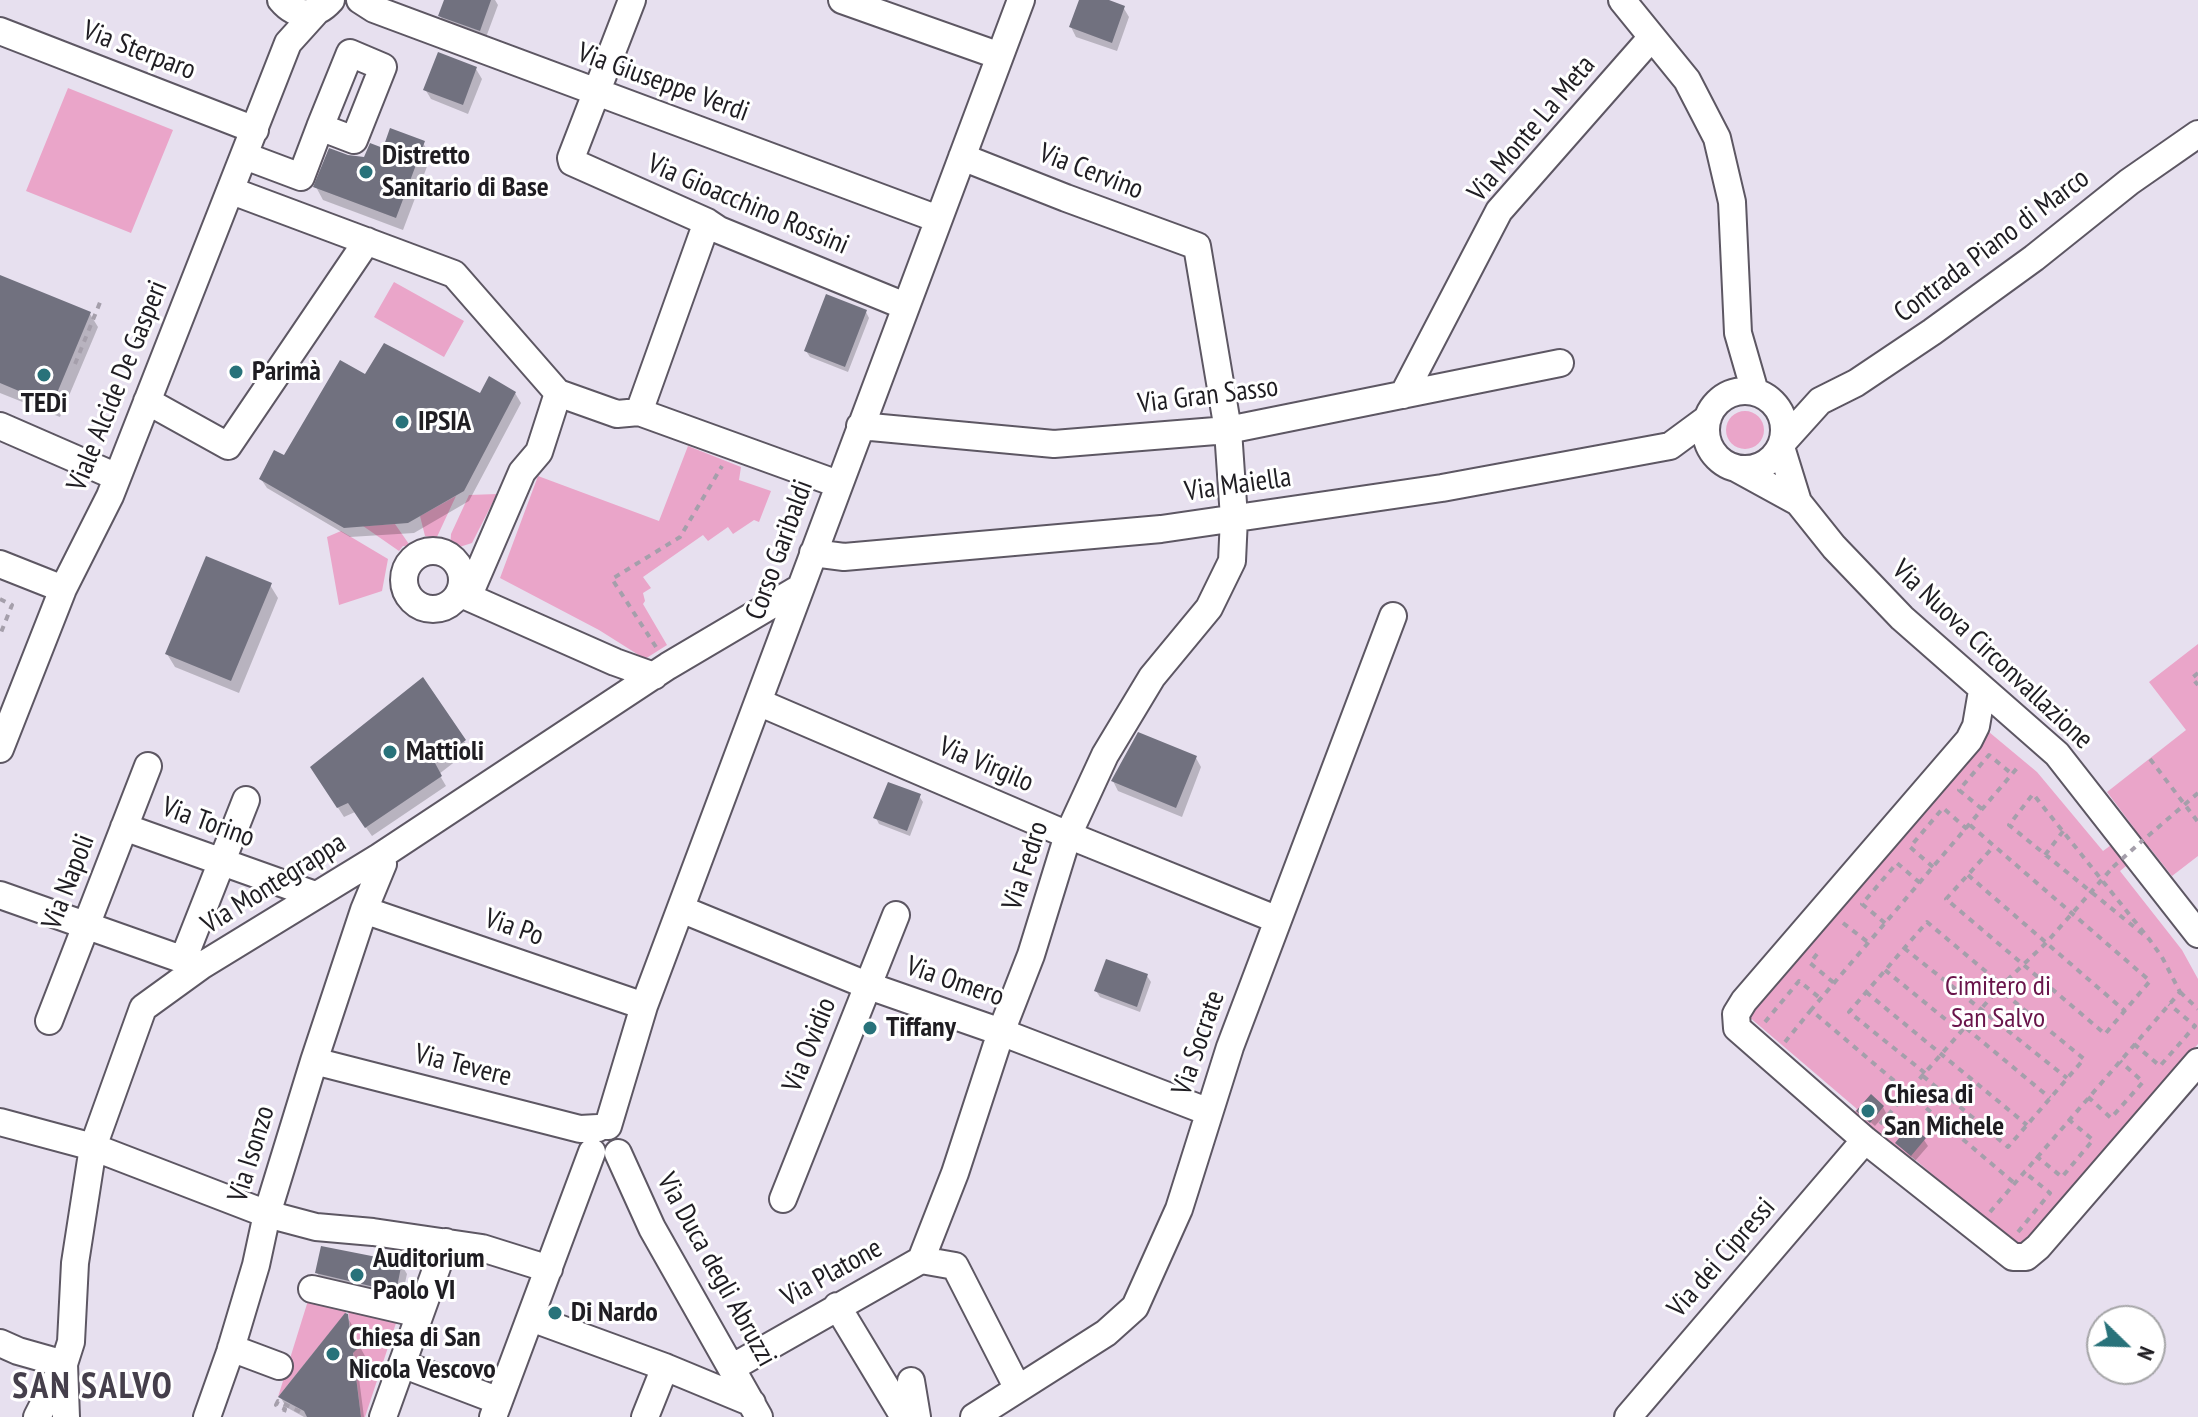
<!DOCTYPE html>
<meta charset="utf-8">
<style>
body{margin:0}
#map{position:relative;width:2198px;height:1417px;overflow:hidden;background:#e7e0ef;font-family:"PT Sans Narrow",sans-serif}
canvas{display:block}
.north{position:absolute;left:2086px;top:1305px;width:80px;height:80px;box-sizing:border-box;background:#fff;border:2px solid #a5a5a7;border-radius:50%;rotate:113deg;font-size:22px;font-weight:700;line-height:32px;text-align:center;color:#1f1d22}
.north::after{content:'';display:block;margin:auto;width:28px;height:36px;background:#28727a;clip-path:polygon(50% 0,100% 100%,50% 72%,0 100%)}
</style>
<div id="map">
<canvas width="2198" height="1417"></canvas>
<div class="north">N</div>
</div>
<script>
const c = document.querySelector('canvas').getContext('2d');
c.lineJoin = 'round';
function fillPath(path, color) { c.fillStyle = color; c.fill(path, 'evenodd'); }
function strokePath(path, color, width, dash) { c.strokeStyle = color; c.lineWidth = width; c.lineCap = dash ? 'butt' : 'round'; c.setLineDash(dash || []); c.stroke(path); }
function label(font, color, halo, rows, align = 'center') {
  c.font = font + ' "PT Sans Narrow",sans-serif'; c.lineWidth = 6; c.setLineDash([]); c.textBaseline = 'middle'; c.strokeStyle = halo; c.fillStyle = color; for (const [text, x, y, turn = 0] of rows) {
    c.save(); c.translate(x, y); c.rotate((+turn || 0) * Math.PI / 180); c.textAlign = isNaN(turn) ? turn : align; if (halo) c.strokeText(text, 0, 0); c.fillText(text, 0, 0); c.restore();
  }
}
const green = new Path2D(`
 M68 88 173 130 131 233 26 191Z
 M394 282 464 321 444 357 374 317Z
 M1726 430a19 19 0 1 1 38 0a19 19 0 1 1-38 0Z
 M688 446 741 467 739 480 771 491 759 522 754 520 733 534 728 527 708 541 703 535 643 577 651 588 643 593 645 601 643 604 667 645 645 659 599 630 500 578 538 476 659 521Z
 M497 494 472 543 450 550 451 534 469 495Z
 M456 496 436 539 425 536 420 516Z
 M395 524 411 547 403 546 399 551 363 526Z
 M341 531 388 559 382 591 339 605 327 537Z
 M2198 644V856L2172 876 2149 847 2120 871 2182 950 2198 979V1044L2021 1250 1912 1157 1908 1160 1847 1121 1857 1109 1748 1016 1989 732 2037 772 2103 851 2134 828 2107 792 2186 730 2149 682Z
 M311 1291 399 1314 365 1417H361L348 1310 278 1397Z`);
const shadow = new Path2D(`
 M446 0H495L498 5 485 40 446 25 440 16Z
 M1081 0H1104L1123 7 1129 17 1117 51 1076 37 1071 27Z
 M476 69 482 79 468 114 431 99 425 89Z
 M423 143 431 156 403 230 323 200 316 187 348 157 365 159 384 150Z
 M0 278 90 314 98 327 60 417 0 393Z
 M866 312 869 318 848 372 810 357 806 351Z
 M366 377 481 396 515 393 521 403 469 501 414 533 350 537 267 488 261 479Z
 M270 585 278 598 239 693 175 667 167 654Z
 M464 741 470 750 439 774 446 786 372 836 355 812 344 817 318 777Z
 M1196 758 1201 767 1182 817 1118 791 1113 781Z
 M919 796 923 802 910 836 879 824 876 818Z
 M1147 976 1151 982 1140 1012 1100 997 1096 991Z
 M1883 1107 1886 1113 1875 1126 1858 1111Z
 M1924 1140 1928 1146 1915 1161 1897 1143Z
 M401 1264 407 1274 401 1301 323 1283 317 1273Z
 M346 1315 352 1325 355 1345 360 1347 365 1356 357 1363 364 1417H304L286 1407 281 1398Z`);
const building = new Path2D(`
 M444 0H491L480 31 438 16Z
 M1079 0H1109L1125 6 1112 43 1069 27Z
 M438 52 477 67 463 105 423 90Z
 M390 128 425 141 396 218 313 187 329 148 348 155 364 157 370 143 383 148Z
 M0 275 91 312 52 405 0 383Z
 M826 294 867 310 845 367 804 351Z
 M384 343 480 393 489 376 516 392 464 491 408 523 344 528 259 479 274 450 284 455 340 360 365 374Z
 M206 556 272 583 231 681 165 654Z
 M423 677 466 740 435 763 442 776 365 828 348 803 337 808 310 767Z
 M1138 732 1197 756 1176 808 1111 781Z
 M888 782 921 794 907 831 873 818Z
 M1106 959 1148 974 1137 1007 1094 991Z
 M1871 1094 1884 1106 1870 1123 1856 1111Z
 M1910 1125 1926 1138 1911 1156 1895 1143Z
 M321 1246 402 1262 396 1292 315 1273Z
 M345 1313 348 1314 351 1341 361 1345 353 1353 361 1417H307L304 1411 278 1397Z`);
const path = new Path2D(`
 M75 364 101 300
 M0 599 12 605 0 635
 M656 647 612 579 680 537 722 466
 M2198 673 2192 678 2198 685
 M2150 759 2198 822
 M1982 809 1959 790 1989 755 2012 774
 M1970 825 2150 981 2105 1034 1946 899 1994 846
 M2148 836 2198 793
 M2045 855 2064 830
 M1933 867 1910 847 1943 808 1967 829
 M1968 875 2125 1011
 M1843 923 1869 943
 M1885 923 1862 904 1897 863 1920 883
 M1904 948 2067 1078
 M1817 954 1810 963 1834 983
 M1885 970 1961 1032
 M1866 992 2027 1125
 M2180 992 2198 1009
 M1765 1022 1799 981 1821 999
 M1966 1028 2050 1098
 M1785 1042 1811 1010
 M2134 1044 2160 1066 2195 1026 2169 1004
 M1925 1073 1849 1012 1927 922 2002 985
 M1923 1076 2008 1147 2084 1059 1999 989
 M2088 1097 2111 1118 2143 1082 2120 1061
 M1880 1124 2002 985 2046 943 2113 867
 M2036 1156 2062 1177 2093 1140 2068 1119
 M2013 1182 1811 1010 2018 767
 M1990 1212 2180 992 2162 957 2149 939 2033 794 2009 825 2149 939
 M2018 1232 2050 1193 2023 1171
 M284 1412 285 1409 276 1405 278 1401 305 1414`);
const minor = new Path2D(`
 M281 0C296 18 316 17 331 0
 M360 0 374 9 938 219
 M632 0 571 158 572 162 707 222 719 230 905 306
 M842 0 1000 56
 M1622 0 1687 80 1717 138 1732 202 1738 333 1755 392
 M0 31 255 130
 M245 156 301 177 320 127 354 140 383 67 350 53 320 127
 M232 191 454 274 558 393 617 414 639 412
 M1706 430a39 39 0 1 1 78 0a39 39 0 1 1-78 0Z
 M1403 395 1499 211 1652 37
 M147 401 228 446 367 241
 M639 412 838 484
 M639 412 707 222
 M0 426 117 477
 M860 426 1054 444 1228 430 1560 363
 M1783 442 1820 401 1856 383 1932 332 2034 258 2129 182 2198 134
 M1781 447 1798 502 1834 547 1902 618 2057 754 2198 934
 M1736 468 1798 502
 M404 580a29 29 0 1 1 58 0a29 29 0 1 1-58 0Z
 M813 553 844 557 1161 529 1442 488 1670 446 1708 418
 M0 564 63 589
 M459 593 615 662 654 676
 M468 597 522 472 539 452 558 393
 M1982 691 1976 726 1969 740 1744 1001 1736 1014 1737 1028 1865 1140 2013 1257H2026L2038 1247 2198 1062
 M758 702 1068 835 1278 920
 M0 749 63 589 110 496 288 43 316 12
 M124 827 315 895
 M0 895 201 966
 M681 909 869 986 1001 1032 1209 1112
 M364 910 644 1006
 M183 960 246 800
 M49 1021 148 766
 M314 1061 580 1129 598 1128
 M0 1122 93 1147 267 1214 316 1227 373 1232 482 1248 549 1269
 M608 1126 644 1006 1021 0
 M618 1153 652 1228 759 1417
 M783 1199 896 915
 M921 1260 955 1173 1001 1032 1031 955 1068 835 1105 755 1152 677 1209 608 1232 561 1234 518 1228 430 1197 246 1066 198 962 157
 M921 1260 955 1266 1018 1389
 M312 1289 420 1314
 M837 1306 904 1417
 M531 1318 665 1367 752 1403
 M0 1343 18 1351 64 1364 66 1417
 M231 1348 279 1366
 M402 1364 499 1401
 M733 1367 921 1260
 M911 1381 917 1417
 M37 1417 64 1364 71 1342 75 1263 93 1147 143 1008 201 966 379 857 668 666 800 588
 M207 1417 230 1352 256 1265 267 1214 314 1061 364 910 383 864 379 857
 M383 1417 446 1242
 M493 1417 592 1152
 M645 1417 665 1367
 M974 1417 1106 1333 1135 1307 1179 1209 1230 1047 1393 616
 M1628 1417 1865 1140`);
const pathBridge = new Path2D(`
 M2113 867 2143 840`);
const markers = [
 [366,172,8,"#28727a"],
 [236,372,8,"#28727a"],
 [44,375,8,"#28727a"],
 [402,422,8,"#28727a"],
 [390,752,8,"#28727a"],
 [870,1028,8,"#28727a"],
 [1868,1111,8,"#28727a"],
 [357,1275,8,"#28727a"],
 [555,1313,8,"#28727a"],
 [333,1354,8,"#28727a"]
];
const streetNames = [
 ["Via Sterparo",139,51,21],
 ["Via Giuseppe Verdi",663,83,20],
 ["Via Monte La Meta",1532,129,-50],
 ["Via Cervino",1091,172,21],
 ["Via Gioacchino Rossini",748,205,23],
 ["Contrada Piano di Marco",1992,246,-37],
 ["Viale Alcide De Gasperi",118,386,-68],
 ["Via Gran Sasso",1208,396,-7],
 ["Via Maiella",1238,485,-8],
 ["Corso Garibaldi",780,550,-70],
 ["Via Nuova Circonvallazione",1992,655,43],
 ["Via Virgilo",986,765,23],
 ["Via Torino",208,823,20],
 ["Via Fedro",1026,866,-72],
 ["Via Napoli",69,882,-69],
 ["Via Montegrappa",274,884,-32],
 ["Via Po",514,928,19],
 ["Via Omero",955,982,19],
 ["Via Socrate",1199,1043,-71],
 ["Via Ovidio",810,1045,-68],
 ["Via Tevere",463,1066,14],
 ["Via Isonzo",252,1154,-73],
 ["Via dei Cipressi",1722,1258,-49],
 ["Via Duca degli Abruzzi",716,1270,61],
 ["Via Platone",832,1273,-29]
];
const poiNames = [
 ["Distretto",382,156],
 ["Sanitario di Base",382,188],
 ["Parimà",252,372],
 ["TEDi",44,404,"center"],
 ["IPSIA",418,422],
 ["Mattioli",406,752],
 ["Tiffany",886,1028],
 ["Chiesa di",1884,1095],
 ["San Michele",1884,1127],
 ["Auditorium",373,1259],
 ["Paolo VI",373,1291],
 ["Di Nardo",571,1313],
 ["Chiesa di San",349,1338],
 ["Nicola Vescovo",349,1370]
];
const parkNames = [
 ["Cimitero di",1998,987],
 ["San Salvo",1998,1019]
];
const districtNames = [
 ["SAN SALVO",93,1388]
];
fillPath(green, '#eaa5c9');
fillPath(shadow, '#0003');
fillPath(building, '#71717f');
strokePath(minor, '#5d5763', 30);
strokePath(path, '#a59fab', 4, [6, 6]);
strokePath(minor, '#fff', 26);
strokePath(pathBridge, '#a59fab', 4, [6, 6]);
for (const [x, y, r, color] of markers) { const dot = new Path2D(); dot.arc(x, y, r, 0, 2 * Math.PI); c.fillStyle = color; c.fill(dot); strokePath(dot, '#fff', 3); }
label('28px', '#1f1d22', '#fff', streetNames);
label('bold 28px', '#1f1d22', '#fff', poiNames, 'left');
label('28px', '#69144a', '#fff', parkNames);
c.letterSpacing = '2px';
label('bold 36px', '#453f4b', '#fff', districtNames);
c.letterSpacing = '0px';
</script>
